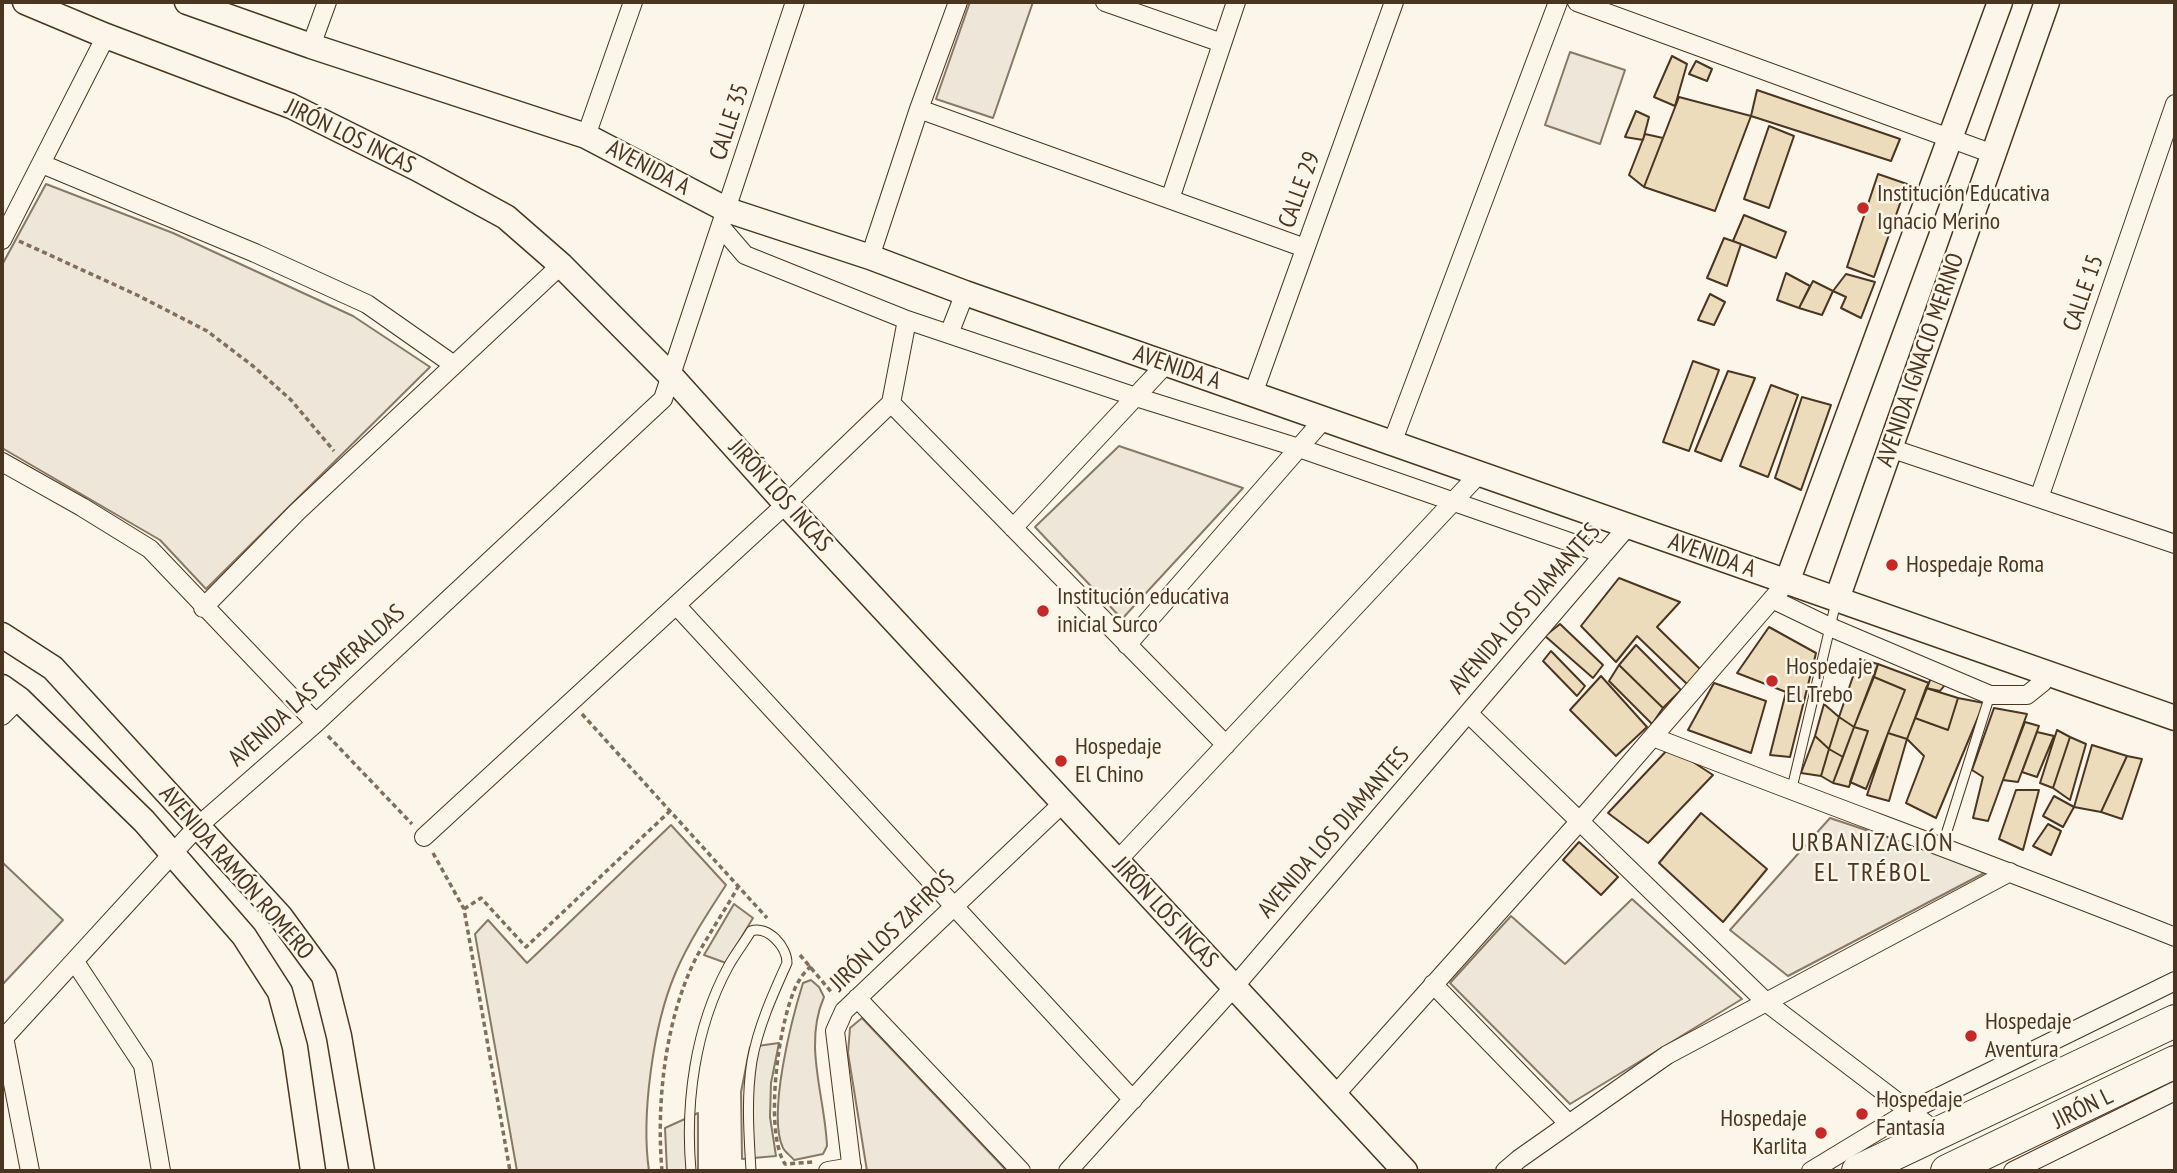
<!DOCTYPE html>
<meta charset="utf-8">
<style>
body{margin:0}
#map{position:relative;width:2177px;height:1173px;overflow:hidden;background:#fbf6e9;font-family:"PT Sans Narrow",sans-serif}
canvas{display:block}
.frame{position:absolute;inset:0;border:4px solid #4a3520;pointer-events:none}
</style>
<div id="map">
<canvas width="2177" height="1173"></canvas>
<div class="frame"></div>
</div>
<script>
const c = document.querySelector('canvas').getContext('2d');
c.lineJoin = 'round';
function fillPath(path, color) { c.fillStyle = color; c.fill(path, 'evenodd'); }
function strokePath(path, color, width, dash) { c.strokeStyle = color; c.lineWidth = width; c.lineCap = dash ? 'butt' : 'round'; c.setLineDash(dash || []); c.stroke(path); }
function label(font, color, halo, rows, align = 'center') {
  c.font = font + ' "PT Sans Narrow",sans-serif'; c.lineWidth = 5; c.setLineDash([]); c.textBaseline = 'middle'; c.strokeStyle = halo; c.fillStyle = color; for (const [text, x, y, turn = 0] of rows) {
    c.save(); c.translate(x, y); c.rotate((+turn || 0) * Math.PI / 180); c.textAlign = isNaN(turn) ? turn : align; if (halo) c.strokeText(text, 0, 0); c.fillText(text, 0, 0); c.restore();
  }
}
const green = new Path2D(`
 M970 2H1033L993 118 936 99Z
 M1570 52 1625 70 1600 144 1545 125Z
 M46 184 173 233 353 316 430 367 206 589 160 540 2 448V265Z
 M1119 446 1243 488 1122 619 1035 527Z
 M1830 818 1988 871 1788 976 1730 930Z
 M671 825 726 885C707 914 688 943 675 974 653 1026 641 1116 649 1171H517L475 934 488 920 527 963Z
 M2 862 63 920 2 985Z
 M1632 899 1742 999 1570 1104 1450 983 1511 916 1565 964Z
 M811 980 819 987 824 997C803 1045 825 1096 827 1146L823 1154 794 1160C791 1156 785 1152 783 1148 767 1114 792 1018 803 983Z
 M862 1018 1007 1171H867L848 1053 850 1028Z`);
const parking = new Path2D(`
 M734 904 753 918 726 963 704 955Z
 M779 1043 771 1083 770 1117 776 1156 742 1159 741 1092 750 1047Z
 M698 1113V1171H667L665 1128Z`);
const building = new Path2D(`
 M1672 56 1687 64 1675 106 1654 97Z
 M1696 61 1712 69 1707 81 1689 74Z
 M1757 90 1900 139 1891 161 1751 116Z
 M1679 97 1751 116 1715 211 1644 187Z
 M1636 111 1649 117 1643 140 1625 137Z
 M1769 126 1794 136 1769 208 1744 199Z
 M1645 134 1663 138 1644 187 1629 175Z
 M1878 174 1907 184 1874 277 1847 267Z
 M1744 215 1786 232 1776 258 1733 241Z
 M1724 238 1741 244 1727 286 1707 278Z
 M1786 273 1810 286 1799 308 1777 300Z
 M1846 274 1875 282 1861 318 1841 308 1846 297 1833 291Z
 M1813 281 1833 291 1822 315 1799 308Z
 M1710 294 1725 302 1714 325 1698 320Z
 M1693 361 1719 370 1689 451 1663 442Z
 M1728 371 1755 378 1721 461 1695 451Z
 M1771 385 1798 395 1768 477 1740 466Z
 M1802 397 1831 405 1801 490 1775 478Z
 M1619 578 1680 602 1657 627 1702 671 1688 685 1637 636 1616 662 1581 626Z
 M1560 624 1603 665 1593 678 1545 636Z
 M1769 627 1816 653 1790 757 1770 755 1786 692 1737 673Z
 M1636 645 1681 690 1663 708 1619 665Z
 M1551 651 1585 686 1577 696 1543 661Z
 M1859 659 1878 664 1854 727 1839 717Z
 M1878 664 1929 683 1907 739 1888 733 1905 690 1874 677Z
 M1619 665 1663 708 1652 724 1609 681Z
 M1933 675 1948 681 1940 691 1926 688Z
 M1601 676 1647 727 1616 756 1570 710Z
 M1874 677 1905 690 1866 789 1850 782 1868 731 1854 727Z
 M1714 683 1766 701 1751 753 1688 730Z
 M1926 688 1958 698 1948 730 1915 718Z
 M1958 698 1984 703 1936 818 1906 803 1924 756 1907 739 1915 718 1948 730Z
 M1824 704 1839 717 1829 749 1815 736Z
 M1994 708 2027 714 1988 821 1973 818 1983 777 1972 770Z
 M1839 717 1854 727 1843 757 1829 749Z
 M2025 722 2039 726 2018 782 2003 780Z
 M1854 727 1868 731 1849 787 1833 783Z
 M2057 730 2070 737 2053 788 2040 783Z
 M2037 732 2054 736 2037 777 2022 772Z
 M1888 733 1907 739 1889 801 1867 795Z
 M1815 736 1829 749 1821 776 1801 773Z
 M2070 737 2086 744 2070 800 2053 788Z
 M2092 745 2127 756 2101 812 2074 807Z
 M1670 747 1713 775 1648 843 1608 813Z
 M1829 749 1843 757 1833 783 1821 776Z
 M2127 756 2142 759 2122 819 2101 812Z
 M2016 790H2039L2023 850 1999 839Z
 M2054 796 2074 807 2063 827 2043 816Z
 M1701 813 1767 869 1723 922 1659 863Z
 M2048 824 2061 831 2051 855 2033 846Z
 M1579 842 1618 877 1601 895 1563 860Z`);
const path = new Path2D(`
 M19 241 137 295 207 331 253 366 291 400 334 451
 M582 714 767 918
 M328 736 412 824
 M433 853 464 909 510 1171
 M464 909 481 898 526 947 670 811
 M800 955 833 994
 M811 966C807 970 803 974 800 979 779 1011 763 1131 785 1164L813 1162
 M662 1171C656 1103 665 1018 697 956 710 932 725 910 738 887
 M800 1171H802`);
const lane = new Path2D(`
 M1791 792 1836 602
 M1942 847 1990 695
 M691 1171C685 1103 695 1028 728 967 735 954 744 943 751 931 768 925 787 947 787 963 773 994 758 1027 752 1061 746 1098 749 1135 751 1171`);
const street = new Path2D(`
 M1105 2 1222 43
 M1577 2 1993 154
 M311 46 327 2
 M919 109 1305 248
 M586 136 633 2
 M42 164 255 253 367 304 454 365
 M1170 199 1236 2
 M721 227 745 255 907 320 1136 397 1299 448 1604 554
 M2 240 106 36
 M870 257 919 109 958 2
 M949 334 965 293
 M1253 394 1394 2
 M891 403 1226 745
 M1392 443 1558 2
 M1890 448 2175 544
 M2 462 82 507 150 549 316 723
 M2039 498 2175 104
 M1013 528 1166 364
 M1772 599 1830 627 1990 695H2027L2042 683 2048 673
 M676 605 1133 1100
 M203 608 297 512 561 265
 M1127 645 1324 419
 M1468 713 1766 1002 1938 1133
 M2 716 19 699
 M1653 737C1827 805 2002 868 2175 937
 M424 837 786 504 891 403 907 320
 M1117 861 1479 474
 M75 962 143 1065 161 1171
 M1433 984 1569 1124
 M857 998 1021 1171
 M4 1037 30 1171
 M2 1040 197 827 316 723 663 399 795 2
 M1334 1096 1579 822 1787 582
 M828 1171 852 1167
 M852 1171 835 1031 844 1011 1063 803
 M1068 1171 1234 987 1628 526
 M1505 1171 1519 1159 1667 1055 2010 872
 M1811 1171 1910 1111 2175 981
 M2013 1171 2175 1091`);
const secondary = new Path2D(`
 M25 2 106 36 291 106 418 169 506 217 561 265 671 376 786 504 1405 1171
 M187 2 311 46 586 136 727 210 870 257 965 293 2175 718
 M1787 582 2000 2
 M1837 599 2047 2
 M2 635 53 668 280 916 324 976 339 1036 362 1171
 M2 687 19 699 144 821 244 936 280 992 295 1047 313 1171`);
const highway = new Path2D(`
 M1858 1171 2175 1021
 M1947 1171 2175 1062`);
const markers = [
 [1863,208,7,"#c62828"],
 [1892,565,7,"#c62828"],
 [1043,611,7,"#c62828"],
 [1772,681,7,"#c62828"],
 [1061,761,7,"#c62828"],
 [1971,1036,7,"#c62828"],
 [1862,1114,7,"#c62828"],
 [1821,1133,7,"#c62828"]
];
const streetNames = [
 ["CALLE 35",730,122,-72],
 ["JIRÓN LOS INCAS",350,137,26],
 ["AVENIDA A",648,168,28],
 ["CALLE 29",1300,190,-70],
 ["CALLE 15",2084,293,-71],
 ["AVENIDA IGNACIO MERINO",1921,360,-71],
 ["AVENIDA A",1177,368,19],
 ["JIRÓN LOS INCAS",780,496,48],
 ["AVENIDA A",1712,556,19],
 ["AVENIDA LOS DIAMANTES",1525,609,-49],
 ["AVENIDA LAS ESMERALDAS",317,686,-42],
 ["AVENIDA LOS DIAMANTES",1334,833,-49],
 ["AVENIDA RAMÓN ROMERO",236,873,49],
 ["JIRÓN LOS INCAS",1165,913,47],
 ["JIRÓN LOS ZAFIROS",893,931,-44],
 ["JIRÓN L",2083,1109,-26]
];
const poiNames = [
 ["Institución Educativa",1877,194],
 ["Ignacio Merino",1877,222],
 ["Hospedaje Roma",1906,565],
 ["Institución educativa",1057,597],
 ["inicial Surco",1057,625],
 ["Hospedaje",1786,667],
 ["El Trebo",1786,695],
 ["Hospedaje",1075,747],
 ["El Chino",1075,775],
 ["Hospedaje",1985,1022],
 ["Aventura",1985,1050],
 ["Hospedaje",1876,1100],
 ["Fantasía",1876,1128],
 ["Hospedaje",1807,1119,"right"],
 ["Karlita",1807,1147,"right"]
];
const neighbourhoodNames = [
 ["URBANIZACIÓN",1873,844],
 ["EL TRÉBOL",1873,874]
];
fillPath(green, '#ede6d9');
strokePath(green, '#887966', 2);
fillPath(parking, '#ede7d9');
strokePath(parking, '#887966', 2);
fillPath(building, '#ecdcbc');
strokePath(building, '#4a3520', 2);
strokePath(lane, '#4a3520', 11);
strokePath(street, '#4a3520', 20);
strokePath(secondary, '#4a3520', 27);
strokePath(highway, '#4a3520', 34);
strokePath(path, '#7f6f5c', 3.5, [5, 3.5]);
strokePath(lane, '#fbf6e9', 9);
strokePath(street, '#fbf6e9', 18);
strokePath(secondary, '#fbf6e9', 24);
strokePath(highway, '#fbf6e9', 32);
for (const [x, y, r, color] of markers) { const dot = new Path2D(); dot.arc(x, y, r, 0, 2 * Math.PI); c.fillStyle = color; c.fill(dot); strokePath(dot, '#fbf6e9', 2.5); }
label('24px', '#4a3520', '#fbf6e9', streetNames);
label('24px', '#4a3520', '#fbf6e9', poiNames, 'left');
c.letterSpacing = '2px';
label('26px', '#4a3520', '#fbf6e9', neighbourhoodNames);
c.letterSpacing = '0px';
</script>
